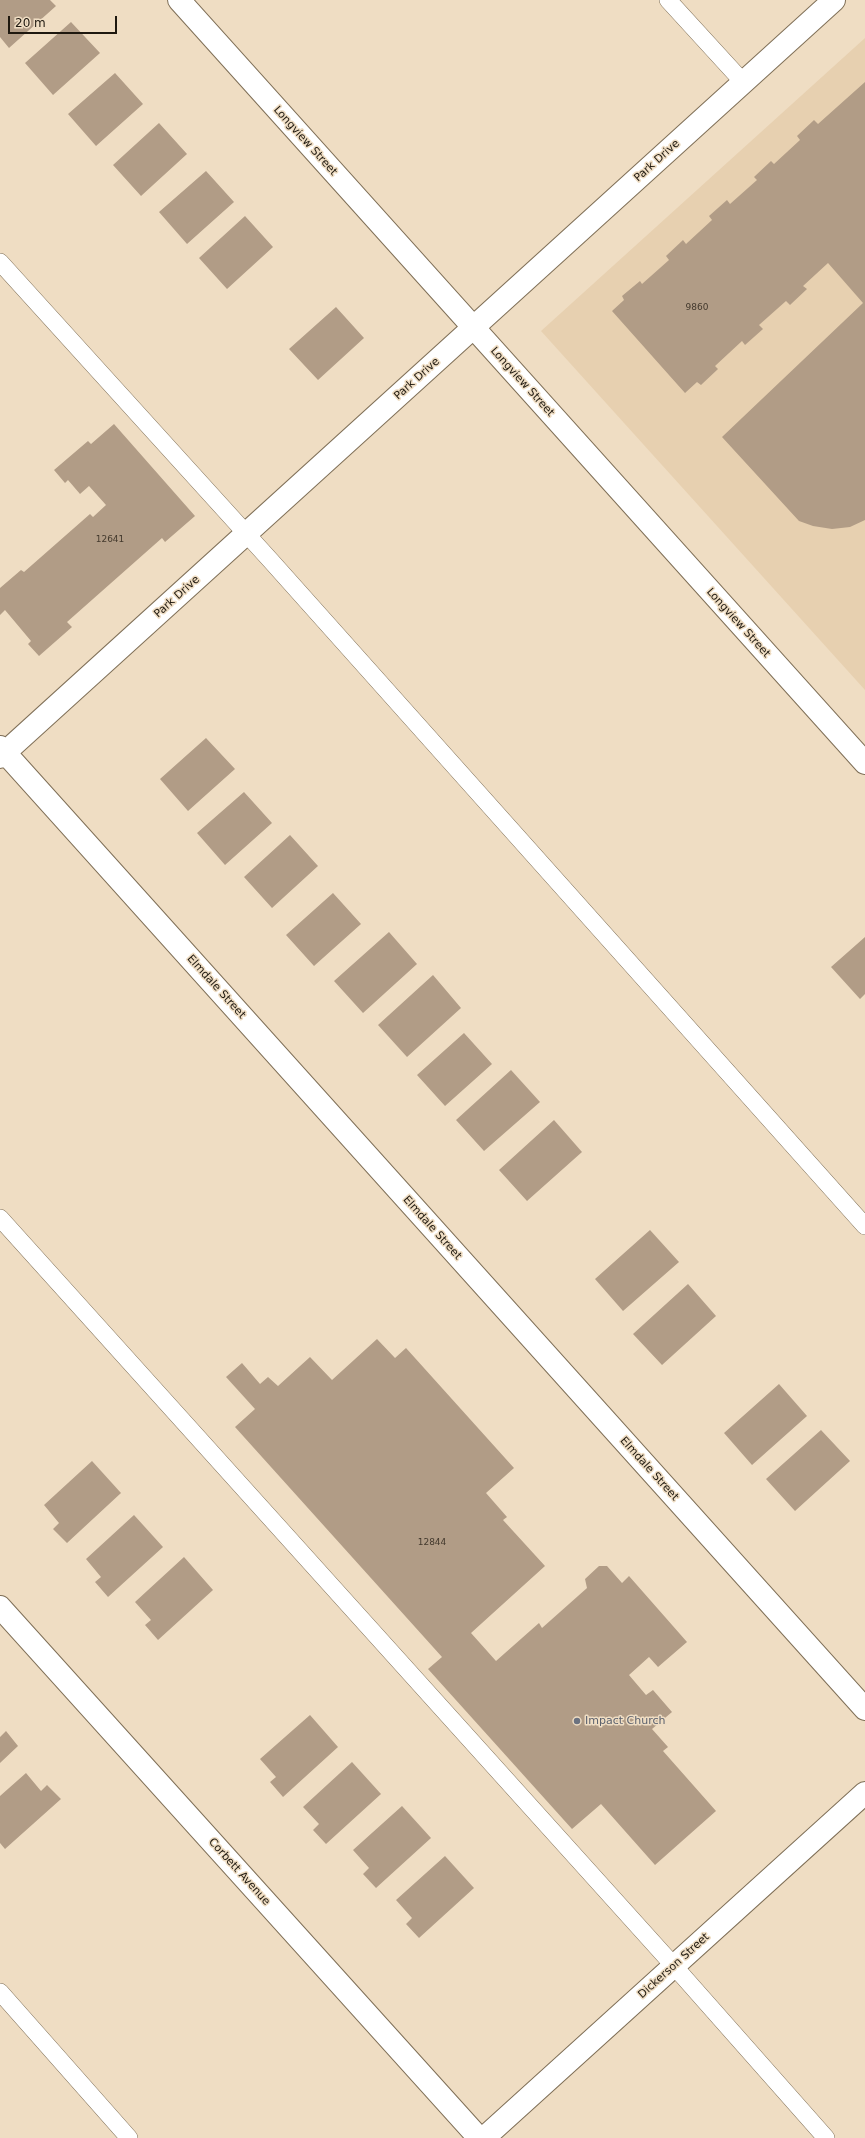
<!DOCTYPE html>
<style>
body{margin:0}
#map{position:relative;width:865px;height:2138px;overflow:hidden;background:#efddc3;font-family:"DejaVu Sans",sans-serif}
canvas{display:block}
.scale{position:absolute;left:8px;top:16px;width:109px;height:18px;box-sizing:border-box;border:2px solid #1e180f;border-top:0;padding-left:5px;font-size:12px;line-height:14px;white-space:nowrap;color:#1e180f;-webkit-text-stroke:3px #efddc3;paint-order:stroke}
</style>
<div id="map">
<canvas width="865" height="2138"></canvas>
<div class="scale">20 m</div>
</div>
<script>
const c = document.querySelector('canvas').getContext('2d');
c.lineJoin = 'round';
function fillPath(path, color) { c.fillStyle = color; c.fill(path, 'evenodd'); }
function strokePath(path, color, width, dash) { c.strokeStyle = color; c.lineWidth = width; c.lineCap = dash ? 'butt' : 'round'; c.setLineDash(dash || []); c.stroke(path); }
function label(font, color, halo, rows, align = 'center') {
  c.font = font + ' "DejaVu Sans",sans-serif'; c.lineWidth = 3; c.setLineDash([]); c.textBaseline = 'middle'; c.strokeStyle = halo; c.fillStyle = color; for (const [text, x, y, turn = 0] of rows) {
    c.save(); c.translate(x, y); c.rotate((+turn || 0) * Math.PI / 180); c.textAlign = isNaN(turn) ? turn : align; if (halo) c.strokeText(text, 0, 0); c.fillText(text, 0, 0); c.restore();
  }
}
const built = new Path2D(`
 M865 38V690L541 331Z`);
const building = new Path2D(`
 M0 0H50L56 6 9 48 0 37Z
 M71 22 100 53 53 95 25 63Z
 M115 73 143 104 96 146 68 114Z
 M865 82V520L850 527 832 529 813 526 799 521 722 437 863 303 828 263 803 286 807 289 790 305 786 301 759 325 763 329 745 345 742 341 715 366 718 369 701 385 697 382 685 393 612 311 624 300 622 296 640 281 642 284 669 260 666 256 683 240 686 244 712 220 709 216 727 200 730 204 757 180 754 177 771 161 774 164 800 140 797 136 814 120 818 124Z
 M159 123 187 154 141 196 113 165Z
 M206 171 234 202 187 244 159 212Z
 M245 216 273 247 227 289 199 258Z
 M336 307 364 338 318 380 289 349Z
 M114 424 195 516 165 542 162 538 67 622 72 627 39 656 28 644 31 641 5 610 0 615V588L21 570 24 572 90 514 93 517 106 505 89 486 80 494 68 480 65 483 54 470 88 441 91 444Z
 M206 738 235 769 188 811 160 779Z
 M244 792 272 823 225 865 197 833Z
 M290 835 318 866 272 908 244 877Z
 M333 893 361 924 314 966 286 935Z
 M389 932 417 964 363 1013 334 981Z
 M865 937V994L860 999 831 967Z
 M433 975 461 1008 407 1057 378 1025Z
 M464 1033 492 1064 445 1106 417 1075Z
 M511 1070 540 1102 484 1151 456 1120Z
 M554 1120 582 1152 527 1201 499 1170Z
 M650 1230 679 1262 623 1311 595 1279Z
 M688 1284 716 1316 662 1365 633 1334Z
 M377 1339 395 1358 406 1348 514 1468 486 1493 507 1517 503 1520 545 1566 471 1633 496 1661 539 1623 542 1628 587 1588 585 1579 599 1566H607L622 1583 629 1576 687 1642 658 1667 649 1657 629 1675 646 1695 653 1690 672 1712 652 1729 668 1747 663 1751 716 1811 655 1865 601 1804 572 1829 428 1669 442 1657 235 1427 255 1409 226 1377 242 1363 260 1384 268 1377 278 1386 310 1357 332 1380Z
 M779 1384 807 1416 752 1465 724 1433Z
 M821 1430 850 1461 795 1511 766 1479Z
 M92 1461 121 1493 67 1543 53 1529 59 1523 44 1505Z
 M134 1515 163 1547 108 1597 95 1582 101 1577 86 1559Z
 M184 1557 213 1590 158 1640 145 1625 151 1620 135 1602Z
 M310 1715 338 1747 283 1797 270 1782 276 1777 260 1759Z
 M6 1731 18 1746 0 1763V1737Z
 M352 1762 381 1794 326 1844 313 1830 319 1824 303 1807Z
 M26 1773 41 1791 47 1785 61 1799 5 1849 0 1843V1796Z
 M402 1806 431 1838 376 1888 363 1874 369 1868 353 1850Z
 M445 1856 474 1888 419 1938 406 1924 412 1918 396 1900Z`);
const service = new Path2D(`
 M668 0 743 82
 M0 262 272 562 865 1226
 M0 1218 674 1966 826 2138
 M0 1992 129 2138`);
const minor = new Path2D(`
 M179 0 865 763
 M0 747 865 1709
 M0 757 834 0
 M0 1607 479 2138`);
const tertiary = new Path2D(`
 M484 2138 865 1793`);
const markers = [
 [577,1721,4,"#6b7280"]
];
const numberNames = [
 ["9860",697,308],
 ["12641",110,540],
 ["12844",432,1543]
];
const streetNames = [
 ["Longview Street",305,141,48],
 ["Park Drive",657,161,-42],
 ["Park Drive",417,379,-42],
 ["Longview Street",522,382,48],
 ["Park Drive",177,597,-42],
 ["Longview Street",738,623,48],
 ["Elmdale Street",216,987,48],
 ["Elmdale Street",432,1228,48],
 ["Elmdale Street",649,1469,48],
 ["Corbett Avenue",239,1872,48],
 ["Dickerson Street",674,1966,-42]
];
const worshipNames = [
 ["Impact Church",585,1721]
];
fillPath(built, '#e7d0b0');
fillPath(building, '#b19c86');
strokePath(service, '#7f6f57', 18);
strokePath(minor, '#7f6f57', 24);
strokePath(tertiary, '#7f6f57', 24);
strokePath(service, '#fff', 17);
strokePath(minor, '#fff', 22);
strokePath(tertiary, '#fff', 22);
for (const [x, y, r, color] of markers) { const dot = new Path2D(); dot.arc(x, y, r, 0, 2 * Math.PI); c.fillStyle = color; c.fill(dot); strokePath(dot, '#efddc3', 1.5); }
label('9px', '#43392d', null, numberNames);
label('11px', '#1e180f', '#efddc3', streetNames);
label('11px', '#5b616d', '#efddc3', worshipNames, 'left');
</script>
